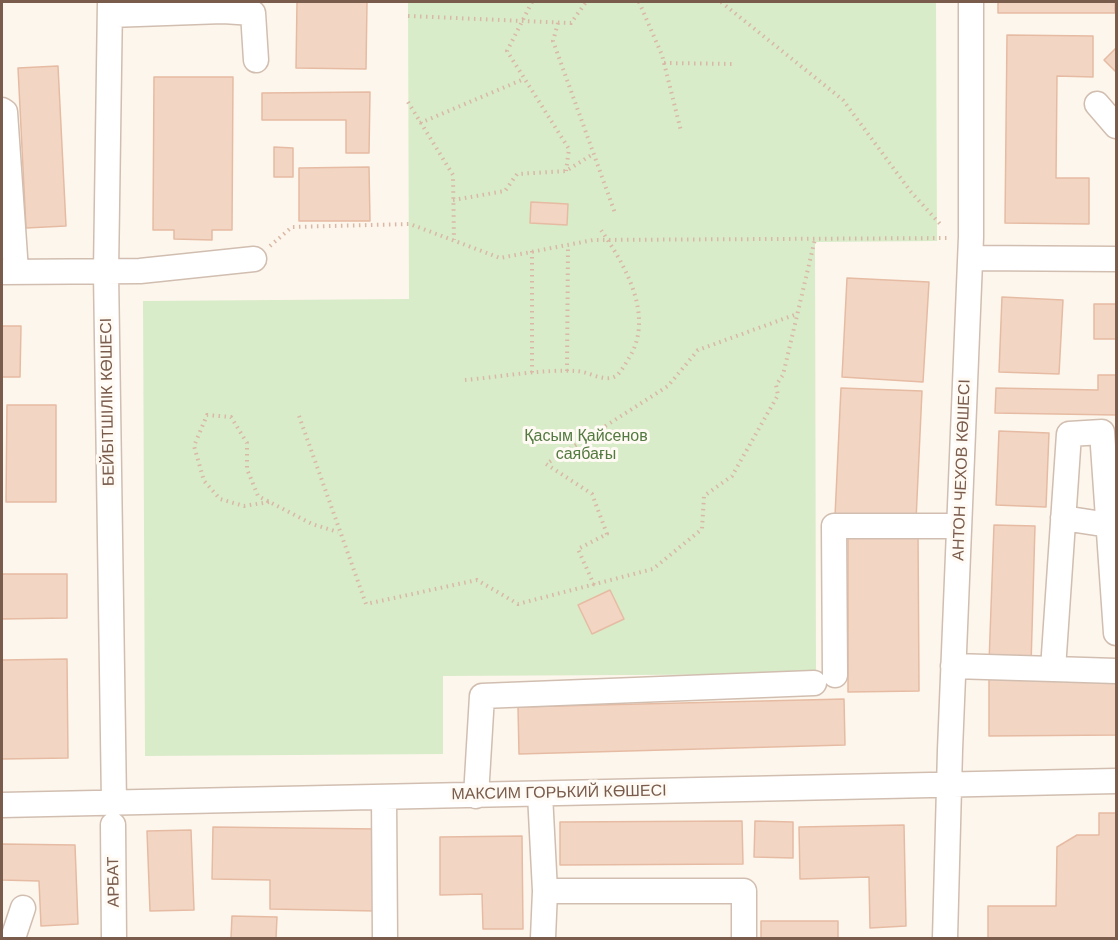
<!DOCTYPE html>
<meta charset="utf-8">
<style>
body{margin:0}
#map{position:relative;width:1118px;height:940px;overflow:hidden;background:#fdf6ec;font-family:Arial,sans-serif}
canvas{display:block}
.frame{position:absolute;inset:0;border:3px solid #7a5c4d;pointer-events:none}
</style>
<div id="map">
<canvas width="1118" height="940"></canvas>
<div class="frame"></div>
</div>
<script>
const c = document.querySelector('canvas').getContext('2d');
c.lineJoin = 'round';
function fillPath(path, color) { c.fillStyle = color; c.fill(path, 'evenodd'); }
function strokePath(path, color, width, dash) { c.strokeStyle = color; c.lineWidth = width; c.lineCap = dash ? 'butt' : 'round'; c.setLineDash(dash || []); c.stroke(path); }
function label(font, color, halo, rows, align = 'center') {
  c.font = font + ' Arial,sans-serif'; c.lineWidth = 6; c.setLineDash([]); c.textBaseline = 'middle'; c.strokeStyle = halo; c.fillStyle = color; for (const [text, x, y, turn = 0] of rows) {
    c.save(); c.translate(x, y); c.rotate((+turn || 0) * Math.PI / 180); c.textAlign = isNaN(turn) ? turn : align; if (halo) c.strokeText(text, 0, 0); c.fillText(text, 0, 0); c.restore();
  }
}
const green = new Path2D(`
 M408 2H936L937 241 815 242 816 674 443 676V754L145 756 143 301 409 299Z`);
const building = new Path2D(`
 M297 2H367L366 69 296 68Z
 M998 2H1115V13H998Z
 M1007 35 1093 36V77L1057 76 1056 178H1089V224L1005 223Z
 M1116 48V72L1104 60Z
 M58 66 66 226 26 228 18 68Z
 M154 77H233L232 230H212V240L174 239V230H153Z
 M370 92 369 153H346V120H262V93Z
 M274 147 293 148V177H274Z
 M369 167 370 221H299V168Z
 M531 202 568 204 567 225 530 223Z
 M847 278 929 282 923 382 842 377Z
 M1002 297 1063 300 1059 374 999 372Z
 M1094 304H1116V339H1094Z
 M2 326H21L20 377H2Z
 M1098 375H1116V415L995 413 996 388 1098 390Z
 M841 388 922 391 916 520 835 516Z
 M7 405H56V502H6Z
 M999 431 1049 433 1046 507 996 505Z
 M994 525 1035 526 1031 665 989 663Z
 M848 531H918L919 691 848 692Z
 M2 574H67V618L2 619Z
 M610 590 624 619 592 634 578 605Z
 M67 659 68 758 2 759V660Z
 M989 672 1116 679V735L989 736Z
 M844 699 845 745 519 754 518 707Z
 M1099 813H1116V938H988V906H1056L1057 847 1077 835H1099Z
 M742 821 743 864 560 865V822Z
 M755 821 793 822V858L754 857Z
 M904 825 906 926 870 928 869 877 800 879 799 827Z
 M213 827 377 829 376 911 270 909V880L212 879Z
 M191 830 194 910 150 911 147 831Z
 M522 836 523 929H483L482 894 440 895V837Z
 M2 844 75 845 78 924 41 926 39 881 2 880Z
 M232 916 277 917 276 938H231Z
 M761 921H838V938H761Z`);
const path = new Path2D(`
 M532 2 507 51 569 149 566 171
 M639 2 662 55 681 131
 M721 2 843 100 911 192 941 225
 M408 16 571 23 586 2
 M558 23 553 41 615 213
 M664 63 734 64
 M408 102 453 175 454 240
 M420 123 524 79
 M453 200 505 191 517 174 566 171 593 154
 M270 246 292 227 410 224 500 258 593 240 950 238
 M532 251V374
 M567 371 568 245
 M465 380C498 377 544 369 576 371 588 371 604 383 616 376 621 372 626 363 629 358 655 316 625 265 601 230
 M299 416 366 604 477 580 518 604 653 569 702 529 704 496 732 476 778 395 776 385 783 375 815 239
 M269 502 244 506 220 499 204 481 194 446 207 415 231 417 247 443V469L258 496 312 524 338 532
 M594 585 578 549 607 534 592 494 546 464 668 386 698 350 797 314`);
const minor = new Path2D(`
 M110 2 106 272 114 803
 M110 15 223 11 253 13 256 60
 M1097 104 1116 126
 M2 110 5 112 16 271
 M971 258 1116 259
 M2 272 140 271 254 259
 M1063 518 1109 525
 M1116 633 1102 432 1069 434 1053 669 1116 671
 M953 666 1053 669
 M835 675 834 526H959
 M540 794 545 891 543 938
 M476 796 482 696 814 683
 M384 797 385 938
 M2 805 1116 781
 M113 825 114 938
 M545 891H744V938
 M13 938 23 908
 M945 938 950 750 971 237V2`);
const streetNames = [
 ["БЕЙБІТШІЛІК КӨШЕСІ",108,402,-91],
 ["АНТОН ЧЕХОВ КӨШЕСІ",962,470,-88],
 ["МАКСИМ ГОРЬКИЙ КӨШЕСІ",559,793,-1],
 ["АРБАТ",114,882,-91]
];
const parkNames = [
 ["Қасым Қайсенов",586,437],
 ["саябағы",586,455]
];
fillPath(green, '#d8ecc9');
fillPath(building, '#f3d5c3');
strokePath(building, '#e6bba3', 1.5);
strokePath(minor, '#d1beb0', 27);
strokePath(path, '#d9b8a5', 4, [1.5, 4.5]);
strokePath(minor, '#fff', 24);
label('16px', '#7a5c4d', '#fffaf3', streetNames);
label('16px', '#537a41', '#fffaf3', parkNames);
</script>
